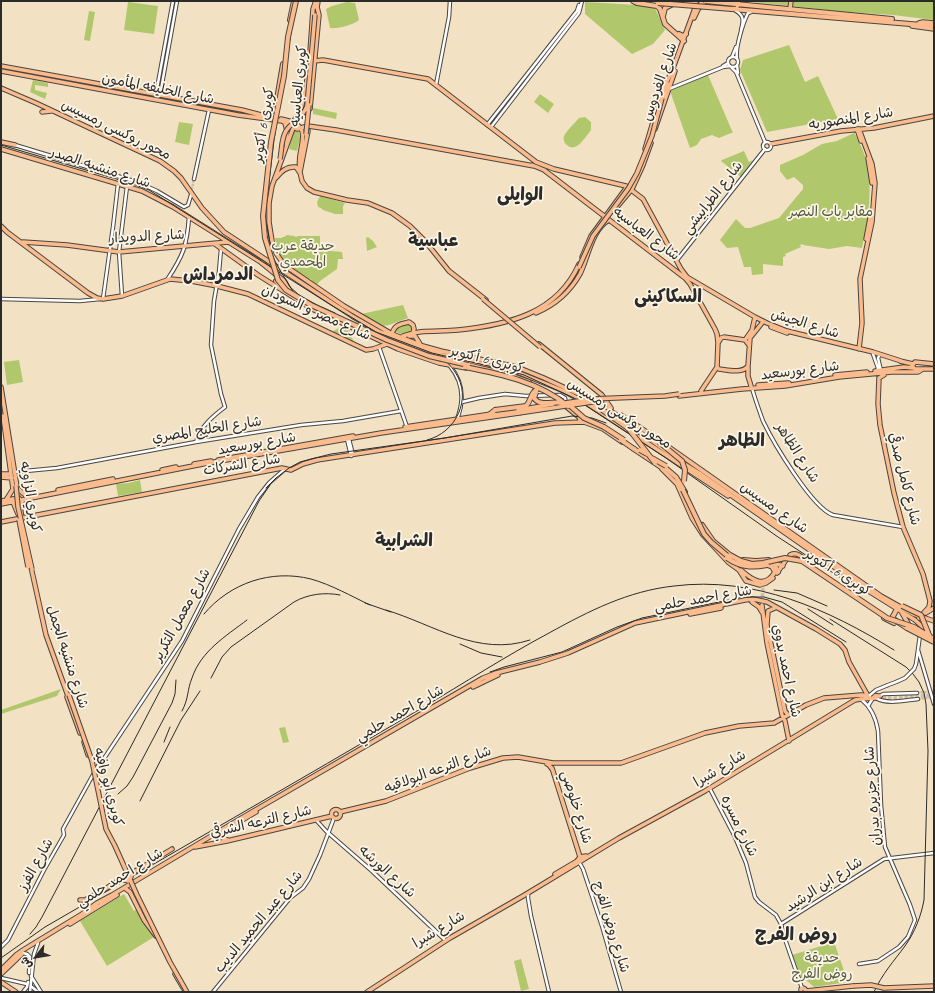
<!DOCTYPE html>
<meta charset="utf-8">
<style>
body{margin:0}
#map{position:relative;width:935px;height:993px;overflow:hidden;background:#f3e1c4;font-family:Caveat,"Playpen Sans Arabic",sans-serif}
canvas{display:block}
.frame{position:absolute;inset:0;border:2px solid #2b2b2b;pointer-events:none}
.north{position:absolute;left:16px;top:937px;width:40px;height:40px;-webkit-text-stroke:3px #fcf5e5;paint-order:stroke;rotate:239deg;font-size:11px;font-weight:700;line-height:16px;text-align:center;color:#2b2b2b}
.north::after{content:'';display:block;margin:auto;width:14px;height:18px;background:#2b2b2b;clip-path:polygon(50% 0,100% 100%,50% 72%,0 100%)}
</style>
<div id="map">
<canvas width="935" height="993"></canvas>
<div class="frame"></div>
<div class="north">ش</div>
</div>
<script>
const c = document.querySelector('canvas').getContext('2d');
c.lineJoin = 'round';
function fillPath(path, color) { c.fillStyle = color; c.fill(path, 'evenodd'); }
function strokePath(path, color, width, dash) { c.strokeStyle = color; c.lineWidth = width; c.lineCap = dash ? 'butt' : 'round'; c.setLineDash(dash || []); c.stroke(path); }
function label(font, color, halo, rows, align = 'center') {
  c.font = font + ' Caveat,"Playpen Sans Arabic",sans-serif'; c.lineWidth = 3.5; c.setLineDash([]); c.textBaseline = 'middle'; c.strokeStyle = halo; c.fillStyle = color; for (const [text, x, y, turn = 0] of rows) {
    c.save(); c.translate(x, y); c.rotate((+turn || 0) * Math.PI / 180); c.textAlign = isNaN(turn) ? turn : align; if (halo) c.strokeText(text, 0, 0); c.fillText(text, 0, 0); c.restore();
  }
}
const green = new Path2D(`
 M742 1H934V20L893 15 846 12Z
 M128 2 158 6 154 34 124 30Z
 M347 2 355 3 359 20C353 25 338 29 330 28L326 9 332 6Z
 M585 2 654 6 665 30 653 44 632 54 585 14Z
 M89 11 95 12 90 41 84 40Z
 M789 45 805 82 818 76 838 119 767 132 740 70 743 60Z
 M708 75 733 133H731L719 138 712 135 701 139 697 145 690 148 670 91Z
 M33 80 48 83V87L35 85V90L47 93 45 99 30 92Z
 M273 93 278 94 273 111 269 110Z
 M540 94 554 104 548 113 534 102Z
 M313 108 337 113 336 119 313 114Z
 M585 117 591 122V130C586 136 576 154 567 145 564 143 563 139 564 136 567 130 574 124 579 118Z
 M179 122 193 124 189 145 175 142Z
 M294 131 299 132 300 139 297 151 289 149Z
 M854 133C857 136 858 140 860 144 876 176 869 215 862 248L847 246 829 249 803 245V244L800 245 801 247 785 254 786 256 783 257V266L763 264V274L752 275 751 267H744L738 247 727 248 720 240 736 219 745 228H750L779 218 803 189V185L794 177 787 180 780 171V165L803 155 822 144 837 141Z
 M744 151 749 162 753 160 741 177 721 161 722 160Z
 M320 196 345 203 343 206V214H335L323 210 321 208 318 207 317 202Z
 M287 235 294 236 296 237 298 236H320V243H321V250L342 252 343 259H338L337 269 320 281 316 286 312 283 311 279 308 280C296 272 281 265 277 250 275 246 276 242 275 238H282V237H284Z
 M368 237 373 241 377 247 367 251 366 238Z
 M403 305 408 318 389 325 382 326 361 314Z
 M408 324 412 325V330C407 334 401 336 395 331L397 327Z
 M346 325 348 326 354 343 331 332Z
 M19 360 23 382 7 385 4 362Z
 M140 480 142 492 118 496 116 484 129 483Z
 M61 689 57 696 1 714V710Z
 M285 727 289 742 283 743 279 728Z
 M124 894 134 911 137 909 154 937 107 966 80 921Z
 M834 942 848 982 814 987 806 980H800L792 955Z
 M521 959 529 989 521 991 514 961Z`);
const minorTunnel = new Path2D(`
 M191 193 194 179
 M917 693 934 691
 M918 699 934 697`);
const majorTunnel = new Path2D(`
 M762 602 763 588
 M877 698H897L934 695`);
const minor = new Path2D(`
 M736 11C745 16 743 22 741 30
 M728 62a5 5 0 1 1 10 0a5 5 0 1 1-10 0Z
 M732 57 736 47
 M737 59C735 48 743 23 748 13L751 12
 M737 65 738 73
 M723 66 728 63
 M731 67 736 72 765 142
 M436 85 449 17 450 1
 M669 89 723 67 730 66
 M156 94 173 1
 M160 95 177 1
 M487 125 577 11 579 5
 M491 127 579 13 582 1
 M763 146a4 4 0 1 1 8 0a4 4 0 1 1-8 0Z
 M15 145 137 182 157 191 184 207 188 205 191 195
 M194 179 209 110
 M677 260 765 149
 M167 280C183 256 187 246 189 217
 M122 296 119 252 127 186
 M1 299 80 301 100 299
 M103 299 113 227 118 184
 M379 347 407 427
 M873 354 878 368 877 371
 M879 356 878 358 881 371
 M450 366C463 382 465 399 457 419
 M752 388C755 399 759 410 763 421 773 442 812 508 833 515L903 527
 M462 402 479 398 505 394 526 396 560 395 565 398 566 404
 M347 439 351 456
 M349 439 353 455
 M196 442C200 427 213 416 225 407L221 394 211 345 214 301 219 272 221 249
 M15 472 57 468 196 442 301 425 343 421 401 411
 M918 650 934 704
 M914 669 916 664 920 635
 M888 685 896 682
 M880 696 883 694 917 693
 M876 698C887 705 906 700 918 699
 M868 706 873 698
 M710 789 735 837 746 863 755 897 759 902 776 915 781 924 786 942 802 988
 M316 820 326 831 372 871 444 939
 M579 862 583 869 602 926 621 992
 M528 893V898L531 916 549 992
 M781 924 884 859 934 853
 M1 947 8 940 44 870 64 835 63 829 99 764 103 760 182 641 239 529 258 497 269 483 285 469
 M23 953 27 954 30 957 29 973
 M859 964 878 961 899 947 908 937 915 920 910 905 885 847 881 805 878 731C876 718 871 707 861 699
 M31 976 41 992
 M1 978 27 984
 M32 987 38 992
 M23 992 27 987 28 982
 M30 992 34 954 38 943
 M213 992 290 898 303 888 309 879 320 855 334 818`);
const major = new Path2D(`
 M317 8 318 1
 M790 9 791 1
 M694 18 702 1
 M919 23 923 22 934 23
 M912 26 934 29
 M308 64 314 61 323 60 428 79 536 162 554 169 626 186 643 199 681 269 687 277 755 317 767 323 787 331 873 352 901 361
 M1 66 242 110 265 116
 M1 71 238 115 282 121 297 129 308 126 336 130 534 166
 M1 88 36 103 160 161 174 171 181 178 202 208 224 232 352 316 380 332 418 347 442 355 512 370 564 391 588 404 728 496
 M662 98 668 84
 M310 109 319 15 317 7
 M42 112 51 111
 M281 119C319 126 295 147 300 169
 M295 119C309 105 311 32 313 9L315 3
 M296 120 272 186 269 203V222L272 241 276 253 284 265 344 306 392 334 423 346 441 351 517 367 544 378 585 397
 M285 123 287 131 286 144
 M655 129 675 71
 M857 129 861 141
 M308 131 300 172 302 181 307 188 314 192 347 200 368 203 392 213 410 226 425 241 449 271 486 300
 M1 142 15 145
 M771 144 841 131 874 128 934 116
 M1 149 142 191 173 207 262 263
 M645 149 658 105 659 97 672 71 695 8 696 1
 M868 158 872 183
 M532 165 544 170 685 278 690 284 715 329 717 334 718 343
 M276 178C281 172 286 166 296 167L300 173
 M617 207 632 189 643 165 651 143
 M1 226 7 232 88 293 97 298 103 299 122 296 170 279 191 281 217 286 248 294 366 350 373 349 387 344
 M866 239 870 218
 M23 242 67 245 119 252 228 242
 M215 244 258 275 312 309 398 349 439 363 466 368
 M582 257 591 236 627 187
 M536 313C555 305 570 292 580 274 588 258 592 229 609 220
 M771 327 787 333
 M392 334C394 325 400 324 409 322L413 325 414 329 413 333
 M403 336C421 329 439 332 458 330 507 325 557 314 579 264
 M409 336H415L420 344
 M745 340 752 330 755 317
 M539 344 602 395 611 408
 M749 345 745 340 724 337 721 338 718 343 717 367 719 369C728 370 742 374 748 366L750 338 762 323
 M859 349 862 323 860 279 872 222 875 183 872 164 859 129
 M900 361 913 364
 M934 364 915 362 912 366 915 369H934
 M748 367V376L751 386
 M875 371 904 367 913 368
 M835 375 867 372
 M884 375 879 378 878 404 880 425 894 493 903 527 923 574 930 601 929 607 919 618
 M758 385 789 383
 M1 387 17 487 19 490 28 497
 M701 391 717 367
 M679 396 742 389 785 386 839 377 892 372H918L923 369
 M597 401 676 458
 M564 405 579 417 580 420
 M621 415 650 434
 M3 416 13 489 6 500
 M405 427 518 410
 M663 443 881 596 913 614 934 621
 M218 460 353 436
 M683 463 699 473 870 592 915 620 928 632
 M194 464 211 461
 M662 469 677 484 692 518 703 535 728 562 739 570 746 581 760 585 766 583 773 578
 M162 470 176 467
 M1 474H11
 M1 477 12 478
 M58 490 113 479
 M1 501 19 498
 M13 502 18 514
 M1 504 203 464 381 433 519 413
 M22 519 20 505 23 500
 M1 522 282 468 291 470 303 464 317 460 555 423 584 422 603 429 622 442
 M790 555C798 551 803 558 808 564
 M772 564H777L783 566
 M31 567 46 635 69 699
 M741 570C752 580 765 589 775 572L772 567 767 565
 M777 573 786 560
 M752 602 759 607 762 612
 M762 605 767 643 782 715 785 721 789 741
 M902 613 909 625 918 632
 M926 613 934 608
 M690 614 721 608
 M767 624 768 611 775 608
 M767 625 785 711 788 715
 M473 687 498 675
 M67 697 80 733
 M84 742 88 755
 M547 764 549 765 552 769
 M552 768 580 857
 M331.5 814a4.5 4.5 0 1 1 9 0a4.5 4.5 0 1 1-9 0Z
 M340 812 386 801 470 768 503 758 518 757 553 763H621L705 733 739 726 774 723 806 705 824 698 861 695 880 696
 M223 831V838L228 840
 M222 832 256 812
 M195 847 227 841 332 816
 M144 866 172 849
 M555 874 577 861 580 857 586 856
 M126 889 130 892 144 920 156 936
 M80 900H85L105 889
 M70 924 117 895
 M1 970 16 955 23 950 82 914 97 903 112 895 238 820 483 678 496 673 540 662 568 653 635 623 745 600 753 599 767 602 816 629 840 644 845 650 849 662 867 694
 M1 974 22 954
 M175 974 184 989
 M1 982 16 992
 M884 988 934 986
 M806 991 853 986
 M367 992 450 938 523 896 619 838 705 791 855 700 861 699 876 698
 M801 992V989L803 988 805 989V992`);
const highway = new Path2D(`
 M633 1 637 3 657 6 660 9 665 24 684 41
 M668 1 691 3 694 4 695 7
 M727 1 738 2
 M736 4 892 19
 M700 7 706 4 737 6
 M732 9 934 26
 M663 16 665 8 673 4
 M290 20 294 1
 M679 34 683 36 686 34
 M275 111 283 64
 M262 263 284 281 291 293
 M276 281 280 286 286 292
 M468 365 509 375 529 382
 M584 397 601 409
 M490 414 495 410
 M648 433 659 442
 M634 449 664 469
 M662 465 676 477 685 492
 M702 525 713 541 730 555
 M743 560 756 561 769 560 774 563 778 572
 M897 609 892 618 907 628
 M884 618 894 623`);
const rail = new Path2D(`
 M296 1 274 140 265 216 272 255 277 265 290 287 299 295 317 305 335 313
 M1 145 130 183 149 190 331 305 376 332 432 353 506 370 524 375 574 398 666 458 778 537 844 580
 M427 440C456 433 473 398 455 372 451 366 447 361 440 358
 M266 488 276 478 289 468 300 462 311 459 331 454 445 438 572 416 592 418 606 423
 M774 590 797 593 827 606
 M365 603 391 612
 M808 609 833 625
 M386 610C435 625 478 657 530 640
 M204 614C230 583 271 569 311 579 332 585 351 596 370 605
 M830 619 906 667 913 674 919 682 924 693 926 704 928 751 924 900C921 916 915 932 905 946 894 961 882 974 874 992
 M460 644 481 653 502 657
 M490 672 504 667 562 652 617 627 642 618 743 597H764L782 602 846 642
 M211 678 222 657 231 647 294 602C308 594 325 592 340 595
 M182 711C189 698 187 690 192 678 201 651 226 636 247 620
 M164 742 170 727
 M118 794 127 786 133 777 172 703 175 694 176 680
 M140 801 181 720 200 691
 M30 934 36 927 42 917 259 501 270 485
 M1 958 45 927C171 854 296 782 422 708 464 683 506 656 549 633 589 611 628 591 674 586 754 576 828 609 894 650`);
const minorBridge = new Path2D(`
 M896 682 905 678 914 669
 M870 695 876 690 888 685`);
const majorBridge = new Path2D(`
 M306 134 309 105
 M280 159C282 150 281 139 286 131 292 121 303 118 307 106L315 15
 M579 267 593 236 628 189 637 173 652 136 662 98
 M483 299 540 347
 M565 403 591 399 665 396 679 394
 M518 410 553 404
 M519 413 599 401
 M16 486 18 507 32 569
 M19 520 28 567
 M69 695 92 761 106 829 115 846 137 895 170 962 187 992
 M130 880 132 873 144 866
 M105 889C112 885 120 877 128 881
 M853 986 871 985 884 988`);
const highwayBridge = new Path2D(`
 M296 1 288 37 284 76 271 142 263 216 265 238 278 280 286 290 311 305 387 340 429 356 468 365
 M705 1 736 4
 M658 3 732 9
 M465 367C501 374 539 382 568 406
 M536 392 534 398C540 407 553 401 562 403
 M567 403 584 418 604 427 624 440
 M601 409 628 428 655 463
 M495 410 526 406C532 400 530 392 539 388
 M621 440 634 449
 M659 442 682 461 685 470 684 481
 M640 450 647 454
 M652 458 666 466
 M683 490 704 534 711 542 730 558
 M730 555 741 561 752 564 763 563 785 558 802 561 887 618 914 627 934 639
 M727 558C740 567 751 568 767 565
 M902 606 921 615 929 635
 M907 628 934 642`);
const streetNames = [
 ["شارع الفردوس",660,82,-71],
 ["كوبرى العباسيه",299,86,-85],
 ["شارع الخليفه المأمون",158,89,11],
 ["شارع المنصوريه",851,119,-9],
 ["كوبرى 6 أكتوبر",264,125,-81],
 ["محور روكسى رمسيس",116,130,26],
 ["شارع منشيه الصدر",100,168,18],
 ["شارع الطرابيشي",713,198,-52],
 ["شارع العباسيه",646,234,37],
 ["شارع الدويدار",147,237,-3],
 ["شارع مصر و السودان",316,313,24],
 ["شارع الجيش",805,324,17],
 ["كوبرى 6 أكتوبر",487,360,14],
 ["شارع بورسعيد",800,371,-7],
 ["محور روكسى رمسيس",619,414,32],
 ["شارع الخليج المصري",207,430,-9],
 ["شارع بورسعيد",257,444,-10],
 ["شارع الظاهر",797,453,57],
 ["شارع الشركات",242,465,-9],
 ["شارع كامل صدقي",904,479,76],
 ["كوبري الزاويه",30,497,80],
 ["شارع رمسيس",774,508,35],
 ["كوبرى 6 أكتوبر",838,573,32],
 ["شارع احمد حلمي",703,599,-10],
 ["شارع معمل التكرير",182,615,-61],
 ["شارع منشيه الجمل",67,657,72],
 ["شارع احمد بدوي",786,671,78],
 ["شارع احمد حلمي",400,714,-30],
 ["شارع شبرا",720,769,-31],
 ["شارع الترعه البولاقيه",438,770,-20],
 ["كوبري ابو وافيه",108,787,75],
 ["شارع جزيره بدران",873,796,-94],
 ["شارع خلوصي",576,807,73],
 ["شارع الترعه الشرقي",261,822,-13],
 ["شارع مسره",739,826,64],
 ["شارع الفرز",36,865,-61],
 ["شارع الورشه",387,872,42],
 ["شارع احمد حلمي",120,878,-32],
 ["شارع ابن الرشيد",824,885,-33],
 ["شارع عبد الحميد الديب",259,922,-50],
 ["شارع روض الفرج",611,927,73],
 ["شارع شبرا",439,930,-31]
];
const parkNames = [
 ["مقابر باب النصر",831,212],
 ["حديقة عرب",303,246],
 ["المحمدي",303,262],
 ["حديقة",822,958],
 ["روض الفرج",822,974]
];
const districtNames = [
 ["الوايلى",520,195],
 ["عباسية",433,241],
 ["الدمرداش",218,275],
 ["السكاكينى",668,297],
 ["الظاهر",742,441],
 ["الشرابية",404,541],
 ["روض الفرج",796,935]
];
fillPath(green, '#b1c76c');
strokePath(minorTunnel, '#cbbda5', 2.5, [2.5, 1]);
strokePath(majorTunnel, '#cbbda5', 3.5, [3.5, 2]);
strokePath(minor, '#494642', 4.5);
strokePath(major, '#494642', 5.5);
strokePath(highway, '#494642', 6);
strokePath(minor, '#fff', 2.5);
strokePath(major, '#fbbb8d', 3.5);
strokePath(highway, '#fbbb8d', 4);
strokePath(rail, '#2b2b2b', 1);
strokePath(minorBridge, '#494642', 4.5, []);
strokePath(majorBridge, '#494642', 5.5, []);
strokePath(highwayBridge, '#494642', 6, []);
strokePath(minorBridge, '#fff', 2.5);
strokePath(majorBridge, '#fbbb8d', 3.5);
strokePath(highwayBridge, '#fbbb8d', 4);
label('14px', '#2b2b2b', '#fcf5e5', streetNames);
label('14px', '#535a3e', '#fcf5e5', parkNames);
label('bold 18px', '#2b2b2b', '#fcf5e5', districtNames);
</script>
